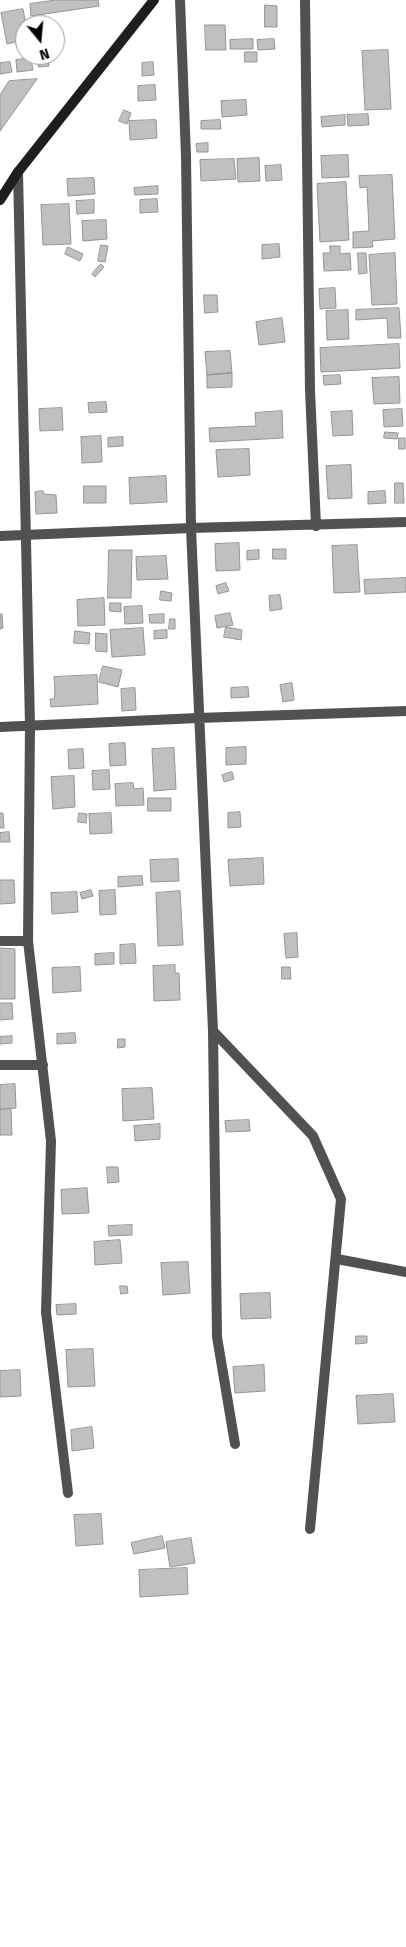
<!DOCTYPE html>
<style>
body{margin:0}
#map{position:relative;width:406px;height:1947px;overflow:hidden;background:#fff;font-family:"Fira Sans",sans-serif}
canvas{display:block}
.north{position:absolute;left:15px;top:15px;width:50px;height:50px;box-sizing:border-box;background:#fff;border:1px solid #999;border-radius:50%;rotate:163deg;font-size:14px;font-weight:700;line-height:20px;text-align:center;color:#000}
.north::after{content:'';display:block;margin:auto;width:18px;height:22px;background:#000;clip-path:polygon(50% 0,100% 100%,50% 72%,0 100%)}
</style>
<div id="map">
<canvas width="406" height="1947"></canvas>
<div class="north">N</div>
</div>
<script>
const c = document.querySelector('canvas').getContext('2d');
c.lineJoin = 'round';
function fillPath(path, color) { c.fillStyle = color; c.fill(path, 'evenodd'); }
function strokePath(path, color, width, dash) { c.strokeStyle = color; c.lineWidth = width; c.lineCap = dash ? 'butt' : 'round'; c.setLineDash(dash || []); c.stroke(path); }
const building = new Path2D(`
 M56 0H98L99 6 31 16 30 4Z
 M265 5 277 6V27H265Z
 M23 9 26 25 25 40 7 44 1 13Z
 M205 25H225L226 50H206Z
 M253 39V49H230V40Z
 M274 39 275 49 258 50 257 40Z
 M388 50 391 109 365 110 362 51Z
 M245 52H257V62H245Z
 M38 55H48L49 66 39 67Z
 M31 58 33 70 17 72 16 60Z
 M10 62 12 72 0 74V63Z
 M153 62 154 75 142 76V63Z
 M37 79 0 131V95L9 81Z
 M155 85 156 100 138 101V86Z
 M246 100 247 115 222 117 221 101Z
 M124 110 131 113 127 124 119 121Z
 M368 114 369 125 348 126 347 115Z
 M345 115V125L322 127 321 117Z
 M156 120 157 138 130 140 129 121Z
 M220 120 221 129H201V121Z
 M208 143V152H197L196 144Z
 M348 155 349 177 322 178 321 156Z
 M259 158 260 181 238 182 237 159Z
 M234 159 236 179 201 181 200 160Z
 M281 165 282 180 266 181 265 166Z
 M392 175 395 239 372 241 373 247 353 248V232L369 231 367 187 360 188 359 176Z
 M94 178 95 194 68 196 67 179Z
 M346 182 349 240 320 242 317 184Z
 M158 186V194L135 195 134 188Z
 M157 199 158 212 140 213V200Z
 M94 200V213L77 214 76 201Z
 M69 204 71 244 43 245 41 205Z
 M106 220 107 239 83 241 82 221Z
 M279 244 280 257 262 259V245Z
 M101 245 108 246 105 262 98 261Z
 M330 246H340V254L350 253 351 270 324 271 323 253H330Z
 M68 247 83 254 80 261 65 254Z
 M358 253H366L367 273 359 274Z
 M395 253 397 304 372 305 369 255Z
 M101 264 104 267 95 277 92 274Z
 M335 288 336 308 320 309 319 289Z
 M204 295H217L218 312 205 313Z
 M399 308 401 338H388L387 318 356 320V310Z
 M348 310 349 339 327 340 326 311Z
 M282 318 285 342 259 345 256 322Z
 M399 344 400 368 321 372 320 348Z
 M230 351 232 373 207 375 205 352Z
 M232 373V387L207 388V375Z
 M340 375 341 384 324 385 323 376Z
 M399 377 400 403 374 404 372 378Z
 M106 402 107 412 89 413 88 403Z
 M62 408 63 430 40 431 39 409Z
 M402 409 403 426 384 427 383 410Z
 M282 411 283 438 210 442 209 428 256 426 255 413Z
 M352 411 353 435 333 436 331 412Z
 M385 432 398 433 397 439 384 438Z
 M101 436 102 462 82 463 81 437Z
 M123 437V446L108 447V438Z
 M399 438H405V449H399Z
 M249 449 250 475 218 477 216 450Z
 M351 465 352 498 328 499 326 466Z
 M166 476 167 502 130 504 129 478Z
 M395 483H403L404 503H395Z
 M84 486H106V503H84Z
 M43 491 44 494 56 495 57 513 36 514 35 492Z
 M385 491 386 503 368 504V492Z
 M239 543 240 570 216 571 215 544Z
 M357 545 360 592 334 593 332 546Z
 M273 549H286V559H273Z
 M109 550H132L131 598H108Z
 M259 550V559L247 560V551Z
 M166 556 168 579 137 580 136 557Z
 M406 578V592L365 594 364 580Z
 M226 583 229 591 218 594 216 586Z
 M161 591 172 593 171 601 160 600Z
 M280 595 282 609 270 611 269 596Z
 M104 598 105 625 78 626 77 600Z
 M110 603H121V612L110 611Z
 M142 606 143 623 125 624 124 607Z
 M230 613 233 625 217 628 215 616Z
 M2 614 3 628 0 629V615Z
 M164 614V623H150L149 615Z
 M170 619H175V629H169Z
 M226 627 242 630 241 640 224 637Z
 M143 628 145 655 112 657 110 630Z
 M167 630V638L154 639V631Z
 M75 631 90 633 89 644 74 643Z
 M96 633 107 634V652L96 651Z
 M103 666 122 670 118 687 99 682Z
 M97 675 98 704 51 707 50 699H54L55 692 54 677Z
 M292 683 294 700 283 702 280 685Z
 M248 687 249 697 231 698V688Z
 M135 688 136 710 122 711 121 689Z
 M125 743 126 765 110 766 109 744Z
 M246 747V764L226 765V748Z
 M174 748 176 789 154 791 152 749Z
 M83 749 84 768 69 769 68 750Z
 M109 770 110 789 93 790 92 771Z
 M232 772 234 779 224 782 222 775Z
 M74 776 75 807 53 809 51 777Z
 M133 783 134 789 143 788 144 805 116 806 115 784Z
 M148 798H171V811H148Z
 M240 812 241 827 228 828V813Z
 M0 813H3L4 828H0Z
 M79 813 87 814 86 823 78 822Z
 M111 813 112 833 90 834 89 814Z
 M9 832 10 842H0V833Z
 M263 858 264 884 230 886 228 860Z
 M178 859 179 881 151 882 150 860Z
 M142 876 143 885 118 887V877Z
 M0 880H14L15 903 0 904Z
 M91 890 93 896 82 899 80 893Z
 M115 890 116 914 100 915 99 891Z
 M180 891 183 945 158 946 156 893Z
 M77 892 78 912 52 914 51 893Z
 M297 933 298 957 286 958 284 934Z
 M135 944 136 963 120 964V945Z
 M0 948 15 949V999H0Z
 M114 953V964L95 965V954Z
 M175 965V973H179L180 1000 154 1001 153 966Z
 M80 967 81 991 53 993 52 968Z
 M282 967H290L291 979H282Z
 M0 1003H12L13 1019 0 1020Z
 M75 1033 76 1043 57 1044V1034Z
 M12 1036V1043L0 1044V1037Z
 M118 1039H125V1047L118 1048Z
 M15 1084 16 1108 0 1109V1085Z
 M152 1088 154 1119 123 1121 122 1089Z
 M11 1109 12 1135H0V1110Z
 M249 1120 250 1131 226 1132 225 1121Z
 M160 1124V1139L135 1141 134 1126Z
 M107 1167H118L119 1182 108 1183Z
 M87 1188 89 1213 62 1214 61 1190Z
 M132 1225V1235L109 1236 108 1226Z
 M120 1240 122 1263 95 1265 94 1242Z
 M188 1262 190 1293 163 1295 161 1263Z
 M120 1286H127L128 1293 121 1294Z
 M270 1293 271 1318 241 1319 240 1294Z
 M76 1304V1314L57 1315 56 1305Z
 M356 1336H367V1343L356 1344Z
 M93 1349 95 1386 68 1387 66 1350Z
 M264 1365 265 1391 235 1393 233 1367Z
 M20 1370 21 1396 0 1397V1371Z
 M393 1394 395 1422 358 1424 356 1396Z
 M92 1427 94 1448 72 1451 71 1430Z
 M101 1514 103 1544 76 1546 74 1515Z
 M162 1536 165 1548 134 1554 131 1543Z
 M191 1538 195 1563 170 1567 166 1542Z
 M187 1568 188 1594 140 1597 139 1570Z`);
const street = new Path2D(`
 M180 0 186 156 191 528 213 1031 217 1337 235 1444
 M305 0 310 390 316 526
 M18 172 30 726 28 941 51 1141 46 1312 68 1493
 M0 536 191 528 406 522
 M0 727 198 718 406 711
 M0 941H28
 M213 1031 313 1136 341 1199 310 1529
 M0 1065H43
 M337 1259 406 1272`);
const secondary = new Path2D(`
 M0 200 18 172 154 0`);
fillPath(building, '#c0c0c0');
strokePath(building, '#959595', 1);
strokePath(street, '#515151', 10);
strokePath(secondary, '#1e1e1e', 10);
</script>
